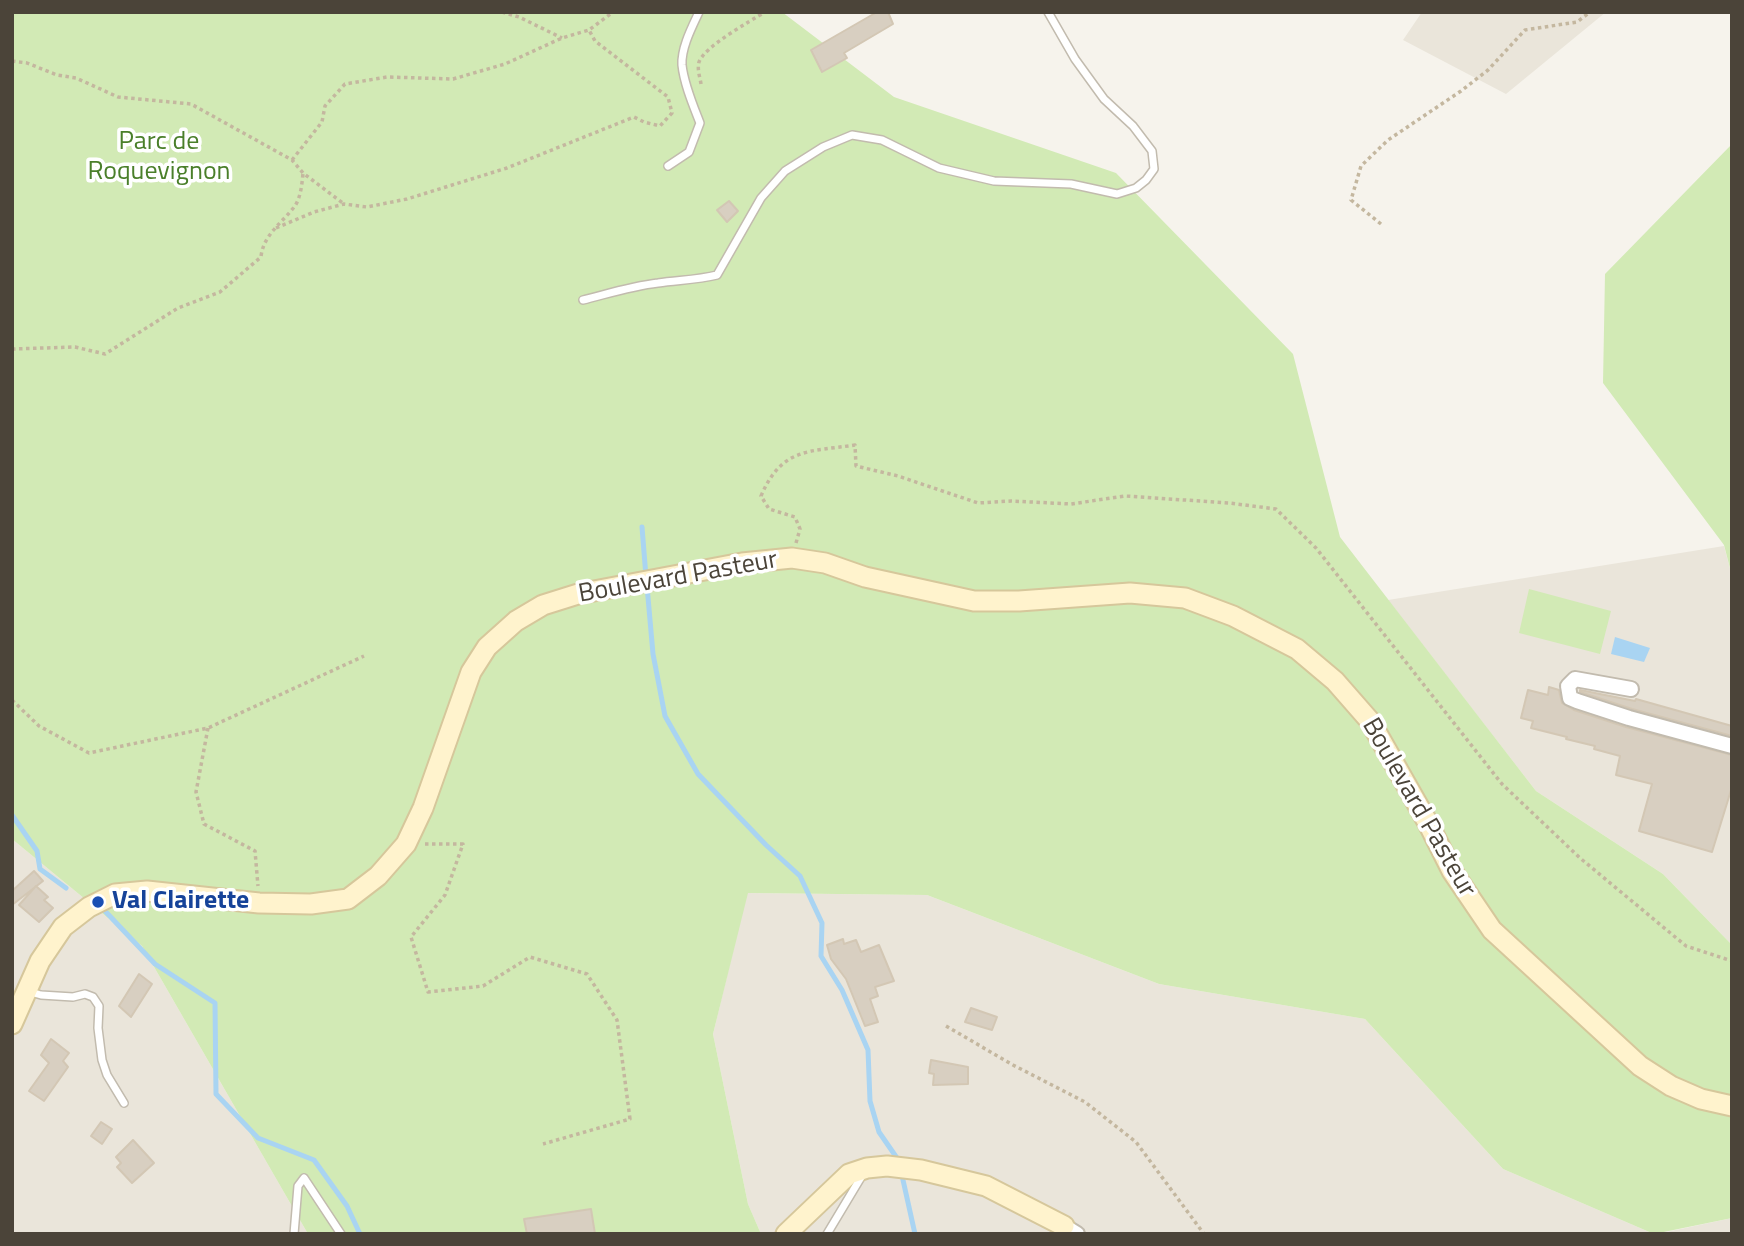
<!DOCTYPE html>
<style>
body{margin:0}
#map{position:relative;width:1744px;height:1246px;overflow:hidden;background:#f6f3ec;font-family:"Titillium Web",sans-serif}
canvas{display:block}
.frame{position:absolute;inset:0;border:14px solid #4b4439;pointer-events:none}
</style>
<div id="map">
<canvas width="1744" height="1246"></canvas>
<div class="frame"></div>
</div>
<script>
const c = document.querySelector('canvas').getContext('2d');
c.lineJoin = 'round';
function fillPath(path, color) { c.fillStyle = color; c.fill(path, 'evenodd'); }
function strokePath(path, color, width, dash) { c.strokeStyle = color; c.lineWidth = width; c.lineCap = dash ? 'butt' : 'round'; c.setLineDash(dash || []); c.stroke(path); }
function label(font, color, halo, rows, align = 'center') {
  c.font = font + ' "Titillium Web",sans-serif'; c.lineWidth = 7; c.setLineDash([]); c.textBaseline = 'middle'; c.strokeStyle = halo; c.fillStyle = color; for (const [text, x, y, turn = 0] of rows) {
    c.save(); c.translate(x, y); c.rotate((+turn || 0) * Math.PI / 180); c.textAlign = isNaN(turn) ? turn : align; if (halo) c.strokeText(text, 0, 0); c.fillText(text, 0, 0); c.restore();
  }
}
const residential = new Path2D(`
 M1422 12H1606L1506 94 1403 40Z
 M1724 546 1732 576V945L1663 874 1536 791 1388 600Z
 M12 839 142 946 308 1234H12Z
 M747 893 927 895 1159 984 1365 1019 1503 1169 1654 1234H761L748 1204 713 1034Z
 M1732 1218V1234H1657Z`);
const green = new Path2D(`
 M12 12H782L894 97 1116 173 1293 354 1340 537 1536 791 1663 874 1732 945V1218L1654 1234 1503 1169 1365 1019 1159 984 927 895 748 893 713 1034 748 1204 761 1234H308L142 946 12 839Z
 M1732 144V576L1724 545 1603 383 1605 274Z
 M1529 589 1611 611 1600 654 1519 633Z`);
const water = new Path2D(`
 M1615 637 1650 648 1644 662 1611 654Z`);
const stream = new Path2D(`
 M642 527 646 577
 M647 586 653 654 665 716 698 774 766 845 800 876 822 923 821 956 842 990 868 1050 870 1101 879 1132 899 1161
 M12 815 37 851 40 869 66 888
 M105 911 155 964 215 1003 216 1094 258 1138 314 1160 347 1206 360 1234
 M901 1171 915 1234`);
const building = new Path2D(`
 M877 12H888L893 24 844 53 847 58 822 72 811 50Z
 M729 201 738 211 727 222 717 210Z
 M1549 687 1559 690 1562 703 1574 710 1626 727 1732 755V787L1712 852 1639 831 1652 784 1616 775 1620 756 1594 749 1595 746 1566 739 1567 737 1531 728 1533 721 1521 718 1528 690 1548 695Z
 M1580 690 1635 701 1636 699 1732 726V736L1632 709 1580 692Z
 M34 871 43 881 12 905V891Z
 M36 886 48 897 44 900 53 908 39 922 19 905Z
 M843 939 844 944 856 940 861 952 879 945 894 981 875 987 878 996 870 999 878 1022 865 1026 846 979 831 959 827 945Z
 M139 974 152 984 131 1017 119 1006Z
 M971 1008 997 1017 992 1030 965 1022Z
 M51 1039 69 1053 63 1061 68 1067 44 1101 29 1091 49 1063 41 1055Z
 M931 1060 968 1067V1084L933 1085 934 1074 929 1073Z
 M101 1122 112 1129 102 1144 91 1136Z
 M133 1140 154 1163 132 1183 117 1167 121 1163 116 1157Z
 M591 1209 595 1234H527L524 1219Z`);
const path = new Path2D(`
 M502 12 519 17 562 38
 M12 61 27 63 57 75 76 78 118 97 191 104 292 160 303 173 344 204
 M701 84C700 77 697 70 699 62 705 46 749 22 765 12
 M292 160 322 122 325 106 345 84 387 77 453 79 505 64 562 38 589 30
 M1381 224 1351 200 1361 166 1388 140 1461 91 1488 70 1525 30 1577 22 1590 12
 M276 228 314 212 344 204 367 207 407 199 507 168 634 117 644 122 660 126 672 113 668 97 595 41 589 30 613 12
 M12 349 75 347 105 354 178 308 220 292 261 257C263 235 282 223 295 206 301 196 302 184 303 173
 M796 543 800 529 795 517 769 509 761 496C782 447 809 452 855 445L856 466 898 476 978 503 1011 501 1071 504 1125 496 1229 503 1276 509 1316 548 1502 784 1580 858 1686 946 1732 961
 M12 700 39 726 89 753 208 728 364 656
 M208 728 196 792 204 824 255 851 258 886
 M425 844H463L445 895 411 937 428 992 483 986 530 957 587 974 617 1020 630 1119 543 1144
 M946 1026 1013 1065 1085 1102 1136 1142 1204 1234`);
const lane = new Path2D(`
 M668 166 689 152 700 123C693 105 684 84 682 65 681 48 692 27 699 12
 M583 300C607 294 632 286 658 283 678 280 697 280 717 275L761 198 785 171 823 147 852 135 882 140 939 168 994 181 1071 184 1117 194 1136 188 1146 180 1154 169 1152 151 1133 126 1104 99 1075 59 1048 12
 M27 991 41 995 73 997 85 994 93 997 99 1006 98 1028 102 1060 107 1075 124 1103
 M294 1234 298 1186 304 1178 341 1234
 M827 1234 863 1174`);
const street = new Path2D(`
 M1631 689 1575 679 1568 686 1570 698 1577 701 1629 718 1732 746
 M1064 1226 1077 1234`);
const secondary = new Path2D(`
 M12 1024 40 961 63 927 89 907 115 894 147 891 259 903 311 904 348 899 378 876 406 844 423 808 471 672 487 647 516 621 543 605 578 594 742 563 792 558 825 563 865 577 974 601H1019L1130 593 1185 598 1233 616 1297 649 1335 681 1370 721 1428 823 1452 871 1492 930 1640 1066 1671 1086 1701 1099 1732 1106
 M786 1234 849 1174 867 1168 887 1166 921 1170 986 1186 1064 1226`);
const markers = [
 [98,902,7,"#1a4fb4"]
];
const parkNames = [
 ["Parc de",159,143],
 ["Roquevignon",159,173]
];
const streetNames = [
 ["Boulevard Pasteur",678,578,-10],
 ["Boulevard Pasteur",1418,808,60]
];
const transitNames = [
 ["Val Clairette",112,902]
];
fillPath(residential, '#eae5da');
fillPath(green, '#d2eab5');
fillPath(water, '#a9d4f2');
strokePath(stream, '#a9d4f2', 5);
fillPath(building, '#d8cfc1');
strokePath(building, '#d3c7b4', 2);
strokePath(lane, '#c2bbae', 10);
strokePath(street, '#c2bbae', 18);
strokePath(secondary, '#d6c79b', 23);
strokePath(path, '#c4b79f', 3.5, [3.5, 3.5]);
strokePath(lane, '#fff', 7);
strokePath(street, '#fff', 14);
strokePath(secondary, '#fff3cd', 19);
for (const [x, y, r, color] of markers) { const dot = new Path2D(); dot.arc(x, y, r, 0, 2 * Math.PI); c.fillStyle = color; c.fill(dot); strokePath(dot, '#fff', 2.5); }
label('26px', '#4a7f2a', '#fff', parkNames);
label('26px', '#4b4439', '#fff', streetNames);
label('bold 26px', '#164399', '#fff', transitNames, 'left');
</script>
